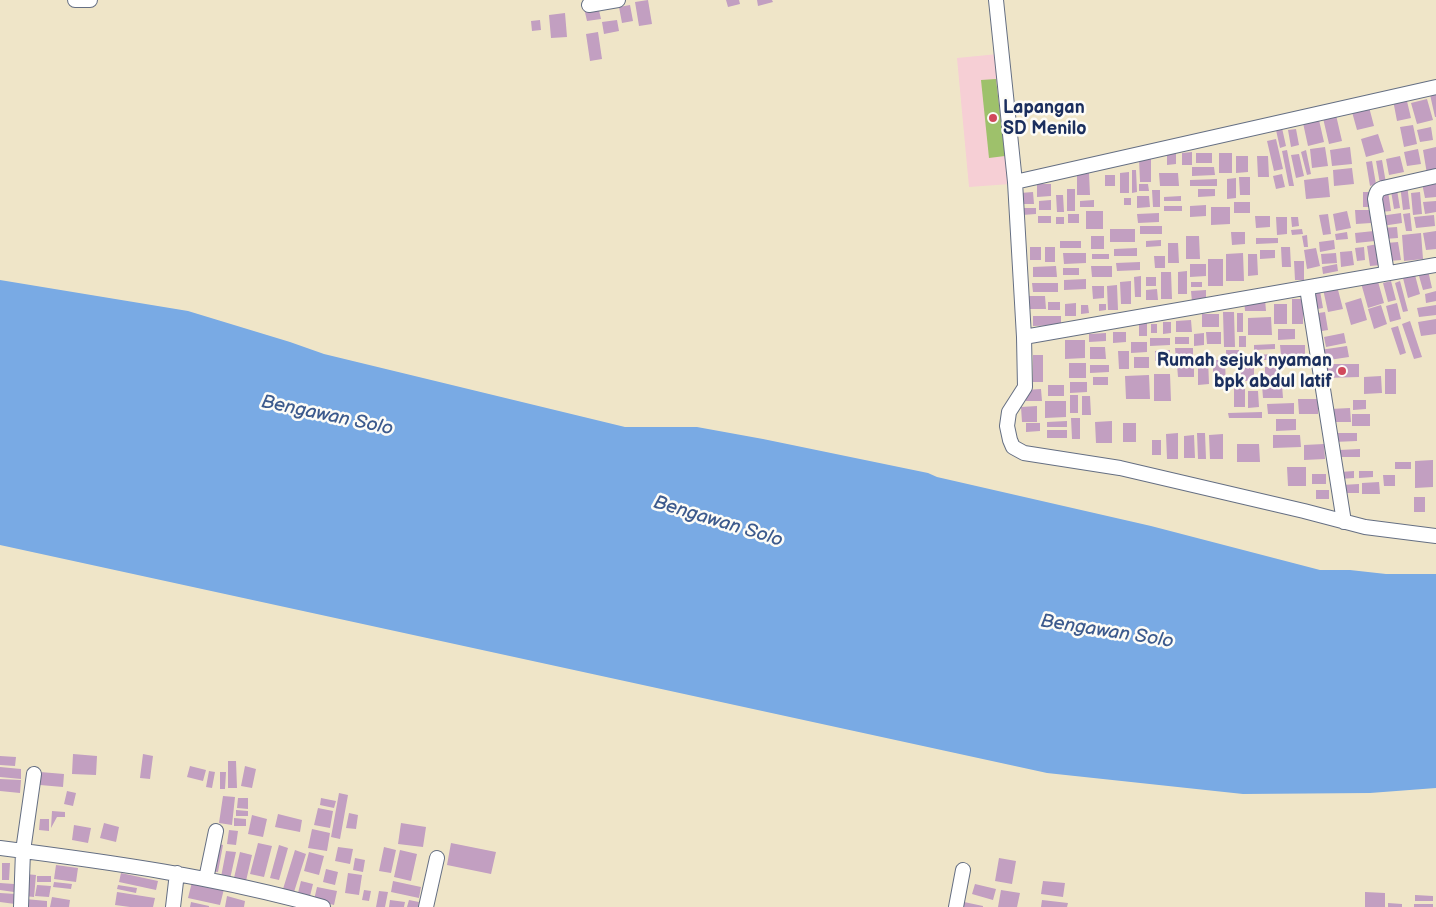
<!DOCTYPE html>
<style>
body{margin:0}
canvas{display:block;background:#efe5c8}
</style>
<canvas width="1436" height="907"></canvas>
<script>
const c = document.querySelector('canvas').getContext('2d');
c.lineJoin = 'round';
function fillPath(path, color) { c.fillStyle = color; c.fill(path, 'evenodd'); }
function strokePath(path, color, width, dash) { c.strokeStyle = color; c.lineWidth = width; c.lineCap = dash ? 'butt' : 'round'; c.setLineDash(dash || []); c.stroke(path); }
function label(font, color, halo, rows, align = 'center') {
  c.font = font + ' "Balsamiq Sans",sans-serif'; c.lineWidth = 5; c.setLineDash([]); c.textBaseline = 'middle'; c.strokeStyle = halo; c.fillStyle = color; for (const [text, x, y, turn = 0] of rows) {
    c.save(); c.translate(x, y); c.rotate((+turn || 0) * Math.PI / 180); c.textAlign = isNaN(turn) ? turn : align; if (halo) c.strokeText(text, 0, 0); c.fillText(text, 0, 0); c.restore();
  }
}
const built = new Path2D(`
 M998 54 1010 184 969 187 957 58Z`);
const green = new Path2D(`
 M996 79 1005 156 989 158 981 80Z`);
const water = new Path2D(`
 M0 280 188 311 290 342 324 354 625 427H697L763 439 928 473 937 477 1151 526 1320 570H1350L1386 574H1436V788L1370 793 1243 794 1047 773 0 545Z`);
const building = new Path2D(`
 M648 0 652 24 639 26 635 2Z
 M726 0H739L740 4 728 7Z
 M757 0H772L773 2 758 6Z
 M630 5 633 21 622 23 619 7Z
 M598 6 601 19 587 21 584 8Z
 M565 13 567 37 551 38 549 15Z
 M540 20 541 30 532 31 531 21Z
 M617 20 619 31 604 34 602 22Z
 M598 32 602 59 590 61 586 34Z
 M1436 89V117H1435L1429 90Z
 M1406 97 1411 118 1397 121 1393 100Z
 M1427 99 1433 120 1417 124 1411 103Z
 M1369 107 1374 126 1357 130 1352 112Z
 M1336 115 1342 141 1329 144 1323 118Z
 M1319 120 1324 142 1308 146 1303 123Z
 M1413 125 1417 144 1404 147 1400 127Z
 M1431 127 1433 140 1420 142 1417 130Z
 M1282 128 1286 146 1280 148 1276 130Z
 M1296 129 1299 145 1291 147 1288 130Z
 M1378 134 1384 152 1366 157 1361 139Z
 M1276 139 1283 169 1274 171 1267 141Z
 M1325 147 1328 166 1312 168 1310 149Z
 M1350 147 1352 164 1332 166 1330 150Z
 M1436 147V172L1427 174 1423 150Z
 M1418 149 1421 164 1407 166 1404 152Z
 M1287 150 1294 186H1289L1282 151Z
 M1306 150 1311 174 1307 175 1301 152Z
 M1192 152V165H1182V153Z
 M1196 153H1212V163H1196Z
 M1219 153H1232V173H1219Z
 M1167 154H1176V164L1167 165Z
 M1299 154 1304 176 1296 178 1291 155Z
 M1236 156H1248V172L1236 173Z
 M1257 156H1268L1269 177H1258Z
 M1400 156 1404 172 1389 175 1386 159Z
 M1139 159H1151V182H1140Z
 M1382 160 1386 183 1380 184 1376 161Z
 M1372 161 1376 184 1370 186 1366 162Z
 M1192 167H1214L1215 175 1192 176Z
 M1352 168 1354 184 1334 186 1333 170Z
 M1132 170H1136L1137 192 1132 193Z
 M1129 172V193H1120V173Z
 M1077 173H1089L1090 195H1077Z
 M1159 173H1178L1179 186H1160Z
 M1282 174 1285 187 1276 189 1273 176Z
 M1105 175H1115V186H1105Z
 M1239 177H1250V195H1240Z
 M1328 177 1330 197 1306 199 1304 180Z
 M1236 178V198L1227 199V179Z
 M1217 179V186H1190V180Z
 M1436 181V197L1425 198 1422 183Z
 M1037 184H1051V196L1037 197Z
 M1139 184H1148L1149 191H1139Z
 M1407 184 1410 209 1403 210 1400 185Z
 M1067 189H1075V211H1067Z
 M1198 189H1215V196L1198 197Z
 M1152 190H1160V207H1153Z
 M1397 190 1400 208 1394 209 1391 191Z
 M1388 191 1391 211 1380 212 1377 193Z
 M1033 192 1034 204H1020V193Z
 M1363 192H1375V207H1363Z
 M1420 192 1422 214 1413 215 1411 193Z
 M1056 195H1063L1064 212H1057Z
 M1137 196H1149L1150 207 1137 208Z
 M1181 196V201H1164V197Z
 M1124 198H1131V205H1124Z
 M1051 200V210H1039V201Z
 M1094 200V207H1080V201Z
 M1436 201V212L1425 214 1423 202Z
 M1234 202H1250V213H1234Z
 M1206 205V216L1190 217V206Z
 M1164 206H1182V211H1164Z
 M1211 207H1230V224L1211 225Z
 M1022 208H1036V214L1022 215Z
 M1355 210H1370L1371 223 1356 224Z
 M1086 211H1103V229H1086Z
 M1347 211 1351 228 1336 231 1333 214Z
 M1159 213V222L1138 223 1137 214Z
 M1401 213 1402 223 1382 226 1380 216Z
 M1410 213 1412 231H1406L1403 214Z
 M1068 214H1079V223H1068Z
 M1328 214 1331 234 1323 235 1319 215Z
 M1434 215 1435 226 1416 228 1414 217Z
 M1038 216H1051V223H1038Z
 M1255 216H1270V227L1256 228Z
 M1056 217H1064V224H1056Z
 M1276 217H1287V234L1277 235Z
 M1291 217H1298L1299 226 1292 227Z
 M1140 226H1162V234H1140Z
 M1397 227 1398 238 1384 239 1382 228Z
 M1110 229H1135V242H1110Z
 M1302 229 1303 234 1292 235 1291 230Z
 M1374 231 1375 241 1356 243 1355 233Z
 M1436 231V249L1426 250 1423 233Z
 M1231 232H1245V244L1232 245Z
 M1347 232 1348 239 1336 240 1335 234Z
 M1421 233 1423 259 1404 261 1402 235Z
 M1307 235 1308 247H1304L1302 236Z
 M1091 236H1104V249H1091Z
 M1186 236H1199L1200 259H1186Z
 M1256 238H1278V243L1256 244Z
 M1161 240V246L1146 247V241Z
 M1334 240 1335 249 1320 252 1319 242Z
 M1060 241H1081V248H1060Z
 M1398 242 1401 260 1389 261 1386 243Z
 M1168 243H1178L1179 263H1168Z
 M1378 244 1381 265 1370 266 1367 246Z
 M1030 247H1041V260H1030Z
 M1045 247H1055V262H1045Z
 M1281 247H1290L1291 267H1282Z
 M1364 247 1365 260 1357 261 1355 248Z
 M1137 248V256H1114V249Z
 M1316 248 1320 266 1307 269 1304 250Z
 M1260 250H1275V258L1260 259Z
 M1352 251 1354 265 1341 267 1340 252Z
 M1063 253H1086V263L1064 264Z
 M1243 253 1244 281H1226V254Z
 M1336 253 1337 263 1322 264 1321 254Z
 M1092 254H1109V259H1092Z
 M1248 254H1257L1258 275 1248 276Z
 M1154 256H1165V268H1155Z
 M1208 259H1223V286H1208Z
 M1294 261H1304V280H1295Z
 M1140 262V270L1117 271 1116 263Z
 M1190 264H1206V276L1190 277Z
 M1337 264 1338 271 1323 274 1322 267Z
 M1056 266 1057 277H1033V267Z
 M1091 266H1112V277H1092Z
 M1427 266 1432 288 1423 290 1417 269Z
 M1063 268H1079V275H1063Z
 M1187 271V294H1178V272Z
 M1161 272H1171L1172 299H1161Z
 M1415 275 1420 294 1408 298 1403 278Z
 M1141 276V297H1135L1134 277Z
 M1146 277H1156V286H1146Z
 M1377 278 1384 303 1368 308 1361 283Z
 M1086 279V289L1064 290V280Z
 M1131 281V304H1121L1120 282Z
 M1391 281 1396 300 1388 302 1383 283Z
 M1400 281 1408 311 1403 312 1395 283Z
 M1191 282H1202V287H1191Z
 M1032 283H1058V292H1033Z
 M1117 285 1118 310H1108L1107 286Z
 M1092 286H1104V298L1093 299Z
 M1337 286 1343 309 1328 312 1323 289Z
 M1157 289 1158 300H1146V290Z
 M1206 290V302H1192L1191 291Z
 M1320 291 1323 308 1312 310 1309 293Z
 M1436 291V301L1426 303 1425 294Z
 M1028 296H1045L1046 309H1029Z
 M1361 298 1367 320 1351 325 1345 303Z
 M1244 299H1265L1266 311H1245Z
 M1292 299H1303V324H1292Z
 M1048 302H1060V310H1048Z
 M1076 303V316H1065V304Z
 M1397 303 1401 319 1390 322 1386 306Z
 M1099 304H1106V310L1099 311Z
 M1274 304H1287V324H1274Z
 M1081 305H1088L1089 313 1081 314Z
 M1381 305 1387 324 1374 329 1368 309Z
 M1436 305V315L1419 317 1417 308Z
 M1223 312H1234L1235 347H1224Z
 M1325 312 1328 330 1316 332 1312 314Z
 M1237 313H1243V332H1237Z
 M1202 314H1219V327H1202Z
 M1033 316H1061V325L1033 326Z
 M1271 317 1272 335H1248V318Z
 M1436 319V334L1421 336 1418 322Z
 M1191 320 1192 332H1176V321Z
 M1410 321 1422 357 1414 359 1402 324Z
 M1163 322H1171V333L1163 334Z
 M1139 323H1147V336H1139Z
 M1151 324H1157V333H1151Z
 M1398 326 1406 353 1400 355 1391 328Z
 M1278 329H1295V339L1278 340Z
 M1113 332H1126V342L1113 343Z
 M1206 332H1221V344H1207Z
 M1106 333V341L1089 342V334Z
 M1204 333V345L1194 346V334Z
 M1344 333 1346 343 1326 347 1324 337Z
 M1239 336H1246V347H1239Z
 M1175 337H1189V344H1175Z
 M1150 338H1170V345L1150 346Z
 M1065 340H1085V358L1065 359Z
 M1131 342H1147V352L1131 353Z
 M1275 344V349L1254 350V345Z
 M1280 345H1305V355H1281Z
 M1347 346 1349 357 1322 361 1320 350Z
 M1090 347H1105L1106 359H1090Z
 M1175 348H1193V359H1176Z
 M1170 350V360L1155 361V351Z
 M1226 350H1239V355H1226Z
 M1118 351H1129V369H1119Z
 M1275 354V360H1255V355Z
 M1033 355H1043V382H1033Z
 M1134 357H1149V368H1134Z
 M1198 358H1208L1209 384 1198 385Z
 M1213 360H1225L1226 387H1213Z
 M1240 361H1254V381H1241Z
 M1069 363H1086V378H1069Z
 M1324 364H1359V377L1325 378Z
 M1090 365H1109V372L1090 373Z
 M1177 365H1194V377H1178Z
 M1278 366V377H1265V367Z
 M1385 369H1396V394H1385Z
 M1154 374H1170L1171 401H1154Z
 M1149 375 1150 399H1126L1125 376Z
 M1381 376 1382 393 1364 394V377Z
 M1093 377H1108V385H1093Z
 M1070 382H1087V392L1070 393Z
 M1048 385H1064V396H1048Z
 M1262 385H1282L1283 398H1263Z
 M1245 387V407H1234V388Z
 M1041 389 1042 401H1026L1025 390Z
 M1248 391H1258L1259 407 1248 408Z
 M1070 395H1078V413H1070Z
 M1082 396H1090L1091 415H1082Z
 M1298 399H1318V414H1299Z
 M1353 400H1366V409L1353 410Z
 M1045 401H1066V417L1045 418Z
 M1294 403V414H1268L1267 404Z
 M1037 406V422H1022L1021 407Z
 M1350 408 1351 422H1331L1330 409Z
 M1262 412V418H1229L1228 413Z
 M1352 414H1370V426H1352Z
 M1071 418H1080V439H1072Z
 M1276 419H1296V430L1276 431Z
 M1067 421V427H1047V422Z
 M1112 421V443H1096L1095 422Z
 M1026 423H1040V431L1026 432Z
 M1123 423H1136V442H1123Z
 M1047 430H1067V438H1047Z
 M1178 433V459H1167L1166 434Z
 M1197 433H1205L1206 459H1198Z
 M1334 433H1357V441L1334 442Z
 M1223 434V459H1210L1209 435Z
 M1194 435 1195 458H1184V436Z
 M1273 435H1300L1301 447 1273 448Z
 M1152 440H1161V455H1152Z
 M1237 444H1259L1260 462H1237Z
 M1324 444 1325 459 1304 460V445Z
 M1360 449V457H1339V450Z
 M1433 460V487L1415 488V461Z
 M1395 462H1411V469H1395Z
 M1287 467H1306V486H1288Z
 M1354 471V478L1340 479V472Z
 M1359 471H1373V477L1359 478Z
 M1312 474H1326V484H1312Z
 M1383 475H1395V486H1384Z
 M1379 482 1380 494H1362V483Z
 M1359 484V493H1342L1341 485Z
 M1316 490H1329V499H1316Z
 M1414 497H1425V512H1414Z
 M73 754 97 756 96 775 72 774Z
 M143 754 153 756 150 779 140 778Z
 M0 756 16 757 15 766 0 765Z
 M228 761H236L237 788H228Z
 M190 766 206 770 203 781 187 777Z
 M245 766 256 769 252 788 241 786Z
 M0 767 21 769V779L0 777Z
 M209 771 215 772 212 788 206 787Z
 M40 772 64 774 63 787 40 785Z
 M220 772H226L225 789H220Z
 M0 779 21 780 20 793 0 791Z
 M67 791 76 793 73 806 64 804Z
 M339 793 348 795 340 839 331 837Z
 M223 796 235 797 232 825 219 823Z
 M238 798H248V809L237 808Z
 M321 798 336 801 334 808 320 805Z
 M318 808 333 811 330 828 314 825Z
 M236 810 248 811V816H236Z
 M52 811 65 812V817H57L51 828Z
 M349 813 358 815 356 829 346 828Z
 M278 814 302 820 300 832 275 827Z
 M252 815 267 819 263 837 248 834Z
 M234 818 246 819V826H234Z
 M40 819H49V831L39 830Z
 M104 823 119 827 116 842 100 838Z
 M401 823 426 827 423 847 398 844Z
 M74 825 91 828 88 843 72 840Z
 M312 829 330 833 327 851 308 848Z
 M229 830 238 831 236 845 227 844Z
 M215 843 223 845 218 872 210 871Z
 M258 843 272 846 264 877 250 874Z
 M451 843 496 852 491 874 447 865Z
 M279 845 288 848 279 880 270 878Z
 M338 847 353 849 350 864 335 861Z
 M384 847 396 850 391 873 379 871Z
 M295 850 306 854 294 892 283 889Z
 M400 850 417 854 411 881 394 877Z
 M226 851 236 852 230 879 221 877Z
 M240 852 252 855 246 881 234 878Z
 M309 852 324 856 319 875 304 871Z
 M355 858 365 860 363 872 353 870Z
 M999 858 1016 861 1012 884 995 881Z
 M2 863H10L9 880H2Z
 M56 865 78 868 76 882 54 879Z
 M326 869 338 872 335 885 323 882Z
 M121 873 158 881 156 890 119 882Z
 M348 873 362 875 359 895 345 893Z
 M25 874 36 875 34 897 24 896Z
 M37 876H51V882H37Z
 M301 881 313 884 309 900 297 897Z
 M393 881 421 887 419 898 391 892Z
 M1043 881 1065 883 1063 897 1041 894Z
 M54 882 72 884 71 889 53 887Z
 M192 882 224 889 220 905 188 898Z
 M0 883 14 884V892L0 890Z
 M975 884 996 889 993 900 972 894Z
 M37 885 51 886 49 897 35 896Z
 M118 885 137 888 136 893 117 889Z
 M317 887 337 891 334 905 314 900Z
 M364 890 371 891 369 901 362 900Z
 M1001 890 1020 893 1017 907H998Z
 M379 891 388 892 385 907H376Z
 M117 892 155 898 153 907H130L115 905Z
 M1365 892 1385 893V907H1365Z
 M0 893 16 894 15 904 0 902Z
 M1415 895 1433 896V901H1415Z
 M227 896 245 901 244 907H225Z
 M52 897 70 900 69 907H50Z
 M25 899 47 901V907H25Z
 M390 900 405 902 404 907H389Z
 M409 900 419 902 418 907H407Z
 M1042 900 1068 903 1067 907H1041Z
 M191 902 209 906V907H190Z
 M964 902 983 906V907H963Z
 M1388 903 1402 904V907H1388Z
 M1414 904H1433V907H1414Z`);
const minor = new Path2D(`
 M75 0H90
 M996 0 1015 182 1436 87
 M589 5 618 0
 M1015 182 1024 337 1436 265
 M1387 273 1375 199C1376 193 1377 190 1383 188L1436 176
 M1307 288 1344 522
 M1024 337 1025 387 1009 412 1007 426 1010 440 1013 447 1024 453 1120 468 1304 511 1365 527 1436 536
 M0 848C109 862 218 877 323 907
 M206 879 216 831
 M21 907 23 851 34 774
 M173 907 177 873
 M426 907 437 858
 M956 907 963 870`);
const markers = [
 [993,118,5,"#d1495b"],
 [1342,371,5,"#d1495b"]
];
const poiNames = [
 ["Lapangan",1003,108],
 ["SD Menilo",1003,129],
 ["Rumah sejuk nyaman",1332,361,"right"],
 ["bpk abdul latif",1332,382,"right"]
];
const waterNames = [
 ["Bengawan Solo",327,416,12],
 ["Bengawan Solo",718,522,17],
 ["Bengawan Solo",1107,632,9]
];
fillPath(built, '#f6cfd5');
fillPath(green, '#9ec16b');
fillPath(water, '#79aae4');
fillPath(building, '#c29fc1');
strokePath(minor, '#656f83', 16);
strokePath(minor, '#fff', 14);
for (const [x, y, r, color] of markers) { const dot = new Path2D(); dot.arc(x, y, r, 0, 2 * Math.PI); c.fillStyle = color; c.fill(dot); strokePath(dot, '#fdfcf7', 2); }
label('bold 18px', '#1b2f5e', '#fdfcf7', poiNames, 'left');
label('italic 19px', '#3c5a8d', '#fdfcf7', waterNames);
</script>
